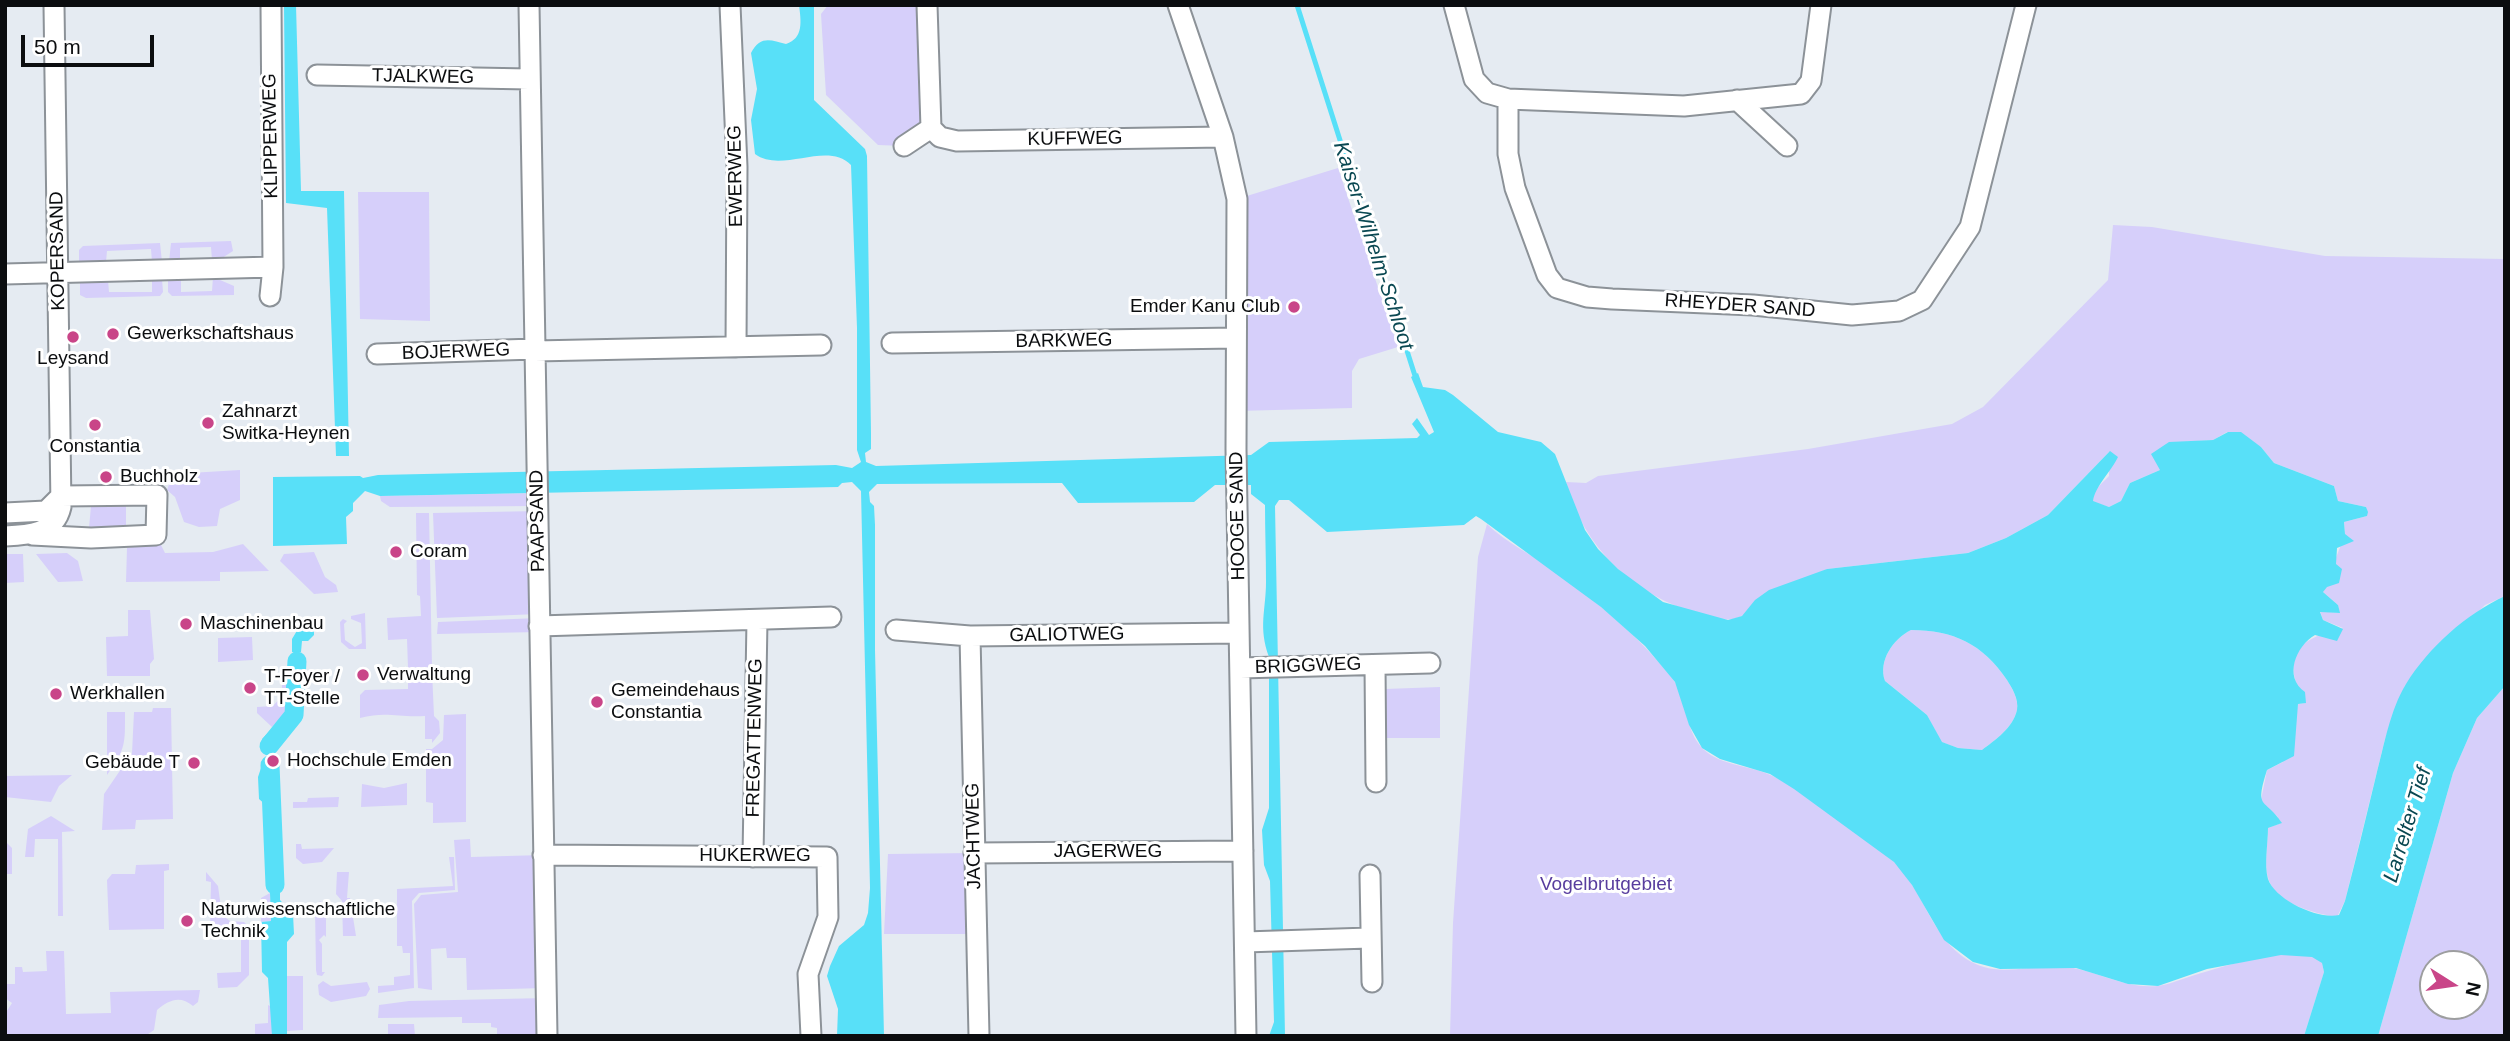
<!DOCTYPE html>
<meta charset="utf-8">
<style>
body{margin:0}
#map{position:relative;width:2510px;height:1041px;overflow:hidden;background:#e5ebf2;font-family:Helvetica,sans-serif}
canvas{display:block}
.frame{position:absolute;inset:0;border:7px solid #0b0d0f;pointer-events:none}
.north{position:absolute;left:2419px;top:950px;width:70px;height:70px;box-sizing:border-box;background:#fff;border:2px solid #9d9e9f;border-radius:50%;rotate:102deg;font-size:19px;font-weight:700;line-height:28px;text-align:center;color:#0b0d0f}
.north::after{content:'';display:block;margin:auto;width:24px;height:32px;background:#c94588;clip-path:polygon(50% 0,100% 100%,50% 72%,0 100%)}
.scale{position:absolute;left:21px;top:35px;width:133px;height:32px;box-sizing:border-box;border:4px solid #0b0d0f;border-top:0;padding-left:9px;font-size:21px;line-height:24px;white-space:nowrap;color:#0b0d0f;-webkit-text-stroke:5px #fff;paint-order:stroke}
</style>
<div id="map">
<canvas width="2510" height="1041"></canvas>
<div class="frame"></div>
<div class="north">N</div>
<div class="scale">50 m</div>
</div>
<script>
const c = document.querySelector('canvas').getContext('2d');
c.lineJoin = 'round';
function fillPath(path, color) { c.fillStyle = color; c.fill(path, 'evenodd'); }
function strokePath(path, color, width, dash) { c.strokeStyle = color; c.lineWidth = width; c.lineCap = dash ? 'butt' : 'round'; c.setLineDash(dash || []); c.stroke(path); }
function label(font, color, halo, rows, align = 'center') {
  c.font = font + ' Helvetica,sans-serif'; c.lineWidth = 6; c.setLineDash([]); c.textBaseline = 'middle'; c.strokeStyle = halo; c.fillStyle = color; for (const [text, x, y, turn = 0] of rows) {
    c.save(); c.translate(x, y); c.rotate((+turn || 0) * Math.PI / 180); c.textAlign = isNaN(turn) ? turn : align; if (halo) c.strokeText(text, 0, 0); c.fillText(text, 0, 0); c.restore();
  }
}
const green = new Path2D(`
 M828 5H927L931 128 904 146 878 145 826 95 821 14Z
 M1338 168 1398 347 1359 359 1352 371V408L1237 411V199Z
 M358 192H429L430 321 360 319Z
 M2113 225 2152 227 2325 256 2505 259V596L2485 605 2405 686 2385 739 2345 901 2337 917C2317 914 2278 904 2270 883 2263 867 2268 845 2268 828L2281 823 2277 816 2262 805 2261 800 2267 770 2283 762 2298 704 2305 703C2281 656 2294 640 2343 628L2323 620 2320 611 2339 613 2338 605 2323 592 2345 534 2344 522 2367 516 2366 507 2338 501 2334 486 2274 463 2261 447 2227 432 2213 440 2168 443 2160 470 2130 483 2121 501 2109 507 2092 502 2095 490 2109 476V452L2048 515 2006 538 1968 553 1827 569 1742 616C1728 623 1714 618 1699 614 1635 596 1583 548 1566 482L1586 483 1598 476 1808 449 1952 424 1983 407 2108 280Z
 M231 241 233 251 219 260H212L211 247 180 248V260L169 262 171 243Z
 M160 243 162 262H152L151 249 107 251 106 262 79 261V250L83 246Z
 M213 277 234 286V295L172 296 168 292V278H181V292L212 291Z
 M152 279H162L163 292 160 296 86 298 80 295V283L83 281 108 280 109 292H152Z
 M240 470V500L220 509 217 526 199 527 184 522 175 497 167 490 173 474Z
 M538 493 539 506 390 507 381 501 380 496Z
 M91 506H126V530L93 532 89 528Z
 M539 511V614L437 618 433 513Z
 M416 513H429L432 667 408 668 407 639 388 640 387 618 421 616 420 596 417 595Z
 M1487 524C1505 542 1531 554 1552 569 1596 601 1638 635 1672 678 1690 701 1683 735 1708 753 1724 765 1749 766 1768 774 1799 787 1868 838 1893 861 1928 894 1933 951 1984 967 2006 974 2034 965 2057 966 2095 967 2132 996 2171 983 2199 974 2299 938 2322 963L2324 972 2304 1036H1450L1453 923 1478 557Z
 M151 543 161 545 165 553 213 552 243 544 269 571 220 572V581L126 582 127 548Z
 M314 552 325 577 336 585 338 592 314 594 280 561 284 554Z
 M67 553 78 561 83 581 58 582 36 554Z
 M5 554H23L24 582 5 583Z
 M128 610H150L154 659 150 664V676H107L106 637 128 636Z
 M365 613 366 649H349L341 642 340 622 343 619 347 621 344 624 345 640 355 647 362 643 361 623 351 619V616Z
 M539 618V632L437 634 438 622Z
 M1911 630C1953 630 1983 644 2007 680 2012 688 2019 700 2017 710 2013 728 1995 740 1982 750L1958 748 1941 742 1927 715 1885 681C1878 661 1893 639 1911 630Z
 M252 637 253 660 218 662V638Z
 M408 671H432L434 716 439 721 440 733 432 743V739H425V716C399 718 387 711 360 718V695L365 690 408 689Z
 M282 680H292V707L272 727 257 713V707L273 706 282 696Z
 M2505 686V1036H2378L2453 773 2477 718ZM2433 964H2475V1006H2433Z
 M1440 687V738H1386L1385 689Z
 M153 708H171L173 819 136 820 135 829 102 830 104 794 132 753 134 712H152Z
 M107 712H125C125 745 126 748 107 775Z
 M466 714V822L433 823V803L426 802V749H432L443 740 444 715Z
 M72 775 59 786 51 802 5 797V776Z
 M407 783V805L361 807 362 784 384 788Z
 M339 797 338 807 293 808V802H307L308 798Z
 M51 816 75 831 62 832 63 916H58V839H35L34 857H25L28 829Z
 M470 839 471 857 543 855 546 988 467 990 466 958H447L446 948 431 949 432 990 418 988 414 904 421 895 458 892 454 840Z
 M5 841 12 848V874H5Z
 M296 844H301L302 849 334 848 322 862 303 864 296 858Z
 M974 853 975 934H884L888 854Z
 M449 857H454L455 890 419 893 412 901 414 988 378 993V986L394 985V977L410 975V953H403L402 946H397V889L453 886Z
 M169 864V870L164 871V929L109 930 107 880 112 874H135L136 865Z
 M206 872 218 886 222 915 230 921 244 922 249 927V975L237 987 218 988 217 973 241 972V928L210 929 211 882 206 881Z
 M337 872H349L347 898H350L356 936H343L342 901 336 894Z
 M270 893 271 921 261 922V898Z
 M320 901 326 905V937L324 935 319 940 322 944V972H325L322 976 317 975 316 970 315 908Z
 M46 951H64L66 1014 111 1013 110 992 200 990 198 1002 193 1006C180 995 169 1000 157 1010L154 1030 145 1036 5 1034V1014L12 1003 5 998V984H15V967H22L23 972 47 971Z
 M287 976H303V1030L287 1031Z
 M323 981 331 986 367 982 370 989 366 996 331 1002 319 995 318 985Z
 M546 998 547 1036H497V1028L491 1027V1023H462V1017L378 1018 379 1005 409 1001Z
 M268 1005 272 1007V1036H255V1024L268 1023Z
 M388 1024H414L415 1036H388Z`);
const water = new Path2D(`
 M284 5H296L301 191H344L349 456H336L327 208 286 203Z
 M799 5H814V100L865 149 867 156 871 434V449L865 453 866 462 876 466 1251 455 1269 442 1417 438 1420 435 1412 424 1417 418 1429 435 1434 432 1411 377 1418 373 1423 387 1445 390 1453 395 1498 432 1541 442 1555 454 1585 530 1598 549 1618 569 1663 602 1728 620 1742 616 1755 600 1769 590 1827 569 1968 553 2006 538 2048 515 2110 451 2118 457C2111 472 2095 486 2093 501L2109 507 2121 501 2130 483 2160 470 2151 454 2169 442 2213 440 2228 432H2241L2261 447 2274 463 2334 486 2338 501 2366 507 2368 512 2367 516 2344 522 2345 534 2354 541 2337 548 2336 564 2342 569 2339 583 2327 587 2323 592 2338 605 2340 613 2320 612 2323 620 2343 629 2337 641 2315 635C2296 646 2283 677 2305 692L2306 703 2298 704 2294 756 2267 770C2254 811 2265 797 2282 823L2268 828C2268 844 2264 864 2268 879 2275 900 2319 920 2339 915L2345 901C2356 859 2366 817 2376 776 2384 746 2390 710 2406 684 2429 647 2466 614 2505 596V686L2477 718 2453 773 2378 1036H2304L2324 972 2322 963 2312 957 2281 955 2207 969 2158 986 2128 984 2076 968 2000 969 1973 962 1944 940 1912 885 1894 862 1794 789 1770 774 1720 759 1702 748 1689 725 1675 682 1645 646 1601 607 1481 519 1476 516 1464 525 1327 532 1289 500H1279L1275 506 1285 1036H1269L1274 1022 1270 881 1264 865 1262 830 1269 808V657C1258 627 1266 610 1266 582 1266 556 1265 531 1265 505L1251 494V485H1215L1194 502 1078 503 1062 483 877 484 869 492 870 502 874 506 875 525V650L884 1036H837L838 1009 827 976 830 966 839 946 864 925 868 913 870 888 861 491 852 482 842 483 838 487 380 496 365 491 353 503V511L346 517 347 544 273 546V477L360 476 363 478 378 475 836 465 852 468 861 462 857 450V328L851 165C827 140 782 174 755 154L751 120 757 89 751 53C760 35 771 40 786 44 804 38 801 21 799 5ZM1911 630C1953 630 1983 644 2007 680 2012 688 2019 699 2017 710 2013 728 1995 740 1982 750L1958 748 1942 742 1927 715 1885 681C1878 661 1893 639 1911 630Z
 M301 624 314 628V635L308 641H302L301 652H292V639Z
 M292 680H303V717L277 746H262V739L292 707Z
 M262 765H278L279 832H268V807L259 799 258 777Z
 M280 844V885H270L269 845Z
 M280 892V900L293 914 294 934 287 942V1036H272L268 978 262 972 261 922 271 921 270 893Z`);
const stream = new Path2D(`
 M1297 5 1416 379`);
const canal = new Path2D(`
 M269 746 294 715 297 661
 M270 765 275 885`);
const minor = new Path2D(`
 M529 5 547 1036
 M730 5 737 167 736 347
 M1178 5 1223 137 1237 199 1236 449 1246 1036
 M1454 5 1474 79 1487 93 1508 99V154L1515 188 1547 275 1557 288 1587 297 1612 299 1753 305 1852 315 1899 311 1922 300 1970 227 2026 5
 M317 75 529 79
 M1508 99 1684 106 1801 94 1811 81 1821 5
 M1737 100 1787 146
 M931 128 940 137 957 141 1223 137
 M904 146 931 128 927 5
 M5 274 273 267 271 5
 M270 296 273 267
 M892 343 1236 338
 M535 351 821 345
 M377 354 535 349
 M5 513 46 511 61 496
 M32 535 91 538 156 535 157 495 61 496
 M5 536C28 535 55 534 61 507L54 5
 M539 626 831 617
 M896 630 970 636 1239 633
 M970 636 979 1036
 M1375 665 1376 782
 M1240 668 1430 663
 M974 853 1243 851
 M543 855 827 857 828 917 808 974 811 1036
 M753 857 757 620
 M1370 875 1372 982
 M1245 942 1369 938`);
const markers = [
 [1294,307,7,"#c94588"],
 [113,334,7,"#c94588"],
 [73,337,7,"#c94588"],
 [208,423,7,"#c94588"],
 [95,425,7,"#c94588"],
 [106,477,7,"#c94588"],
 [396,552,7,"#c94588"],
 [186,624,7,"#c94588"],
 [363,675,7,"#c94588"],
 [250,688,7,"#c94588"],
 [56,694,7,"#c94588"],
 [597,702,7,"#c94588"],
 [273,761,7,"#c94588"],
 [194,763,7,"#c94588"],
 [187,921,7,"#c94588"]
];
const streetNames = [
 ["TJALKWEG",423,77,1],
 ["KLIPPERWEG",271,136,-91],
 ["KUFFWEG",1075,139,-1],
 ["EWERWEG",736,176,-91],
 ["KOPERSAND",58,251,-91],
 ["RHEYDER SAND",1740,306,4],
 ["BARKWEG",1064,341,-1],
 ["BOJERWEG",456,352,-2],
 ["HOOGE SAND",1238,516,-91],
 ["PAAPSAND",538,521,-91],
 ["GALIOTWEG",1067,635,-1],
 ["BRIGGWEG",1308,666,-2],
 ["FREGATTENWEG",755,738,-89],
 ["JACHTWEG",974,836,-91],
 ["JAGERWEG",1108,852],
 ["HUKERWEG",755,856]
];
const poiNames = [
 ["Emder Kanu Club",1280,307,"right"],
 ["Gewerkschaftshaus",127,334],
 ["Leysand",73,359,"center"],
 ["Zahnarzt",222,412],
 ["Switka-Heynen",222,434],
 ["Constantia",95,447,"center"],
 ["Buchholz",120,477],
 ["Coram",410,552],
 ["Maschinenbau",200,624],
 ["Verwaltung",377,675],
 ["T-Foyer /",264,677],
 ["TT-Stelle",264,699],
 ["Gemeindehaus",611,691],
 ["Constantia",611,713],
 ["Werkhallen",70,694],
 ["Hochschule Emden",287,761],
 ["Gebäude T",180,763,"right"],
 ["Naturwissenschaftliche",201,910],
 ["Technik",201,932]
];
const parkNames = [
 ["Vogelbrutgebiet",1606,885]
];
const waterNames = [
 ["Kaiser-Wilhelm-Schloot",1373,246,72],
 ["Larrelter Tief",2408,825,-73]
];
fillPath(green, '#d6cffa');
fillPath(water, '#58e0f8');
strokePath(stream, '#58e0f8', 5);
strokePath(canal, '#58e0f8', 19);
strokePath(minor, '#8c9298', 23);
strokePath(minor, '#fff', 19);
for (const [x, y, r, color] of markers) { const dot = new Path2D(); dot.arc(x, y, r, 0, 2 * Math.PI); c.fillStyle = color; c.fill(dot); strokePath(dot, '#fff', 2.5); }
label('19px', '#0b0d0f', '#fff', streetNames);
label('19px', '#0b0d0f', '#fff', poiNames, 'left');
label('19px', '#583d9e', '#fff', parkNames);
label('italic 21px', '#0a4852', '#fff', waterNames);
</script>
